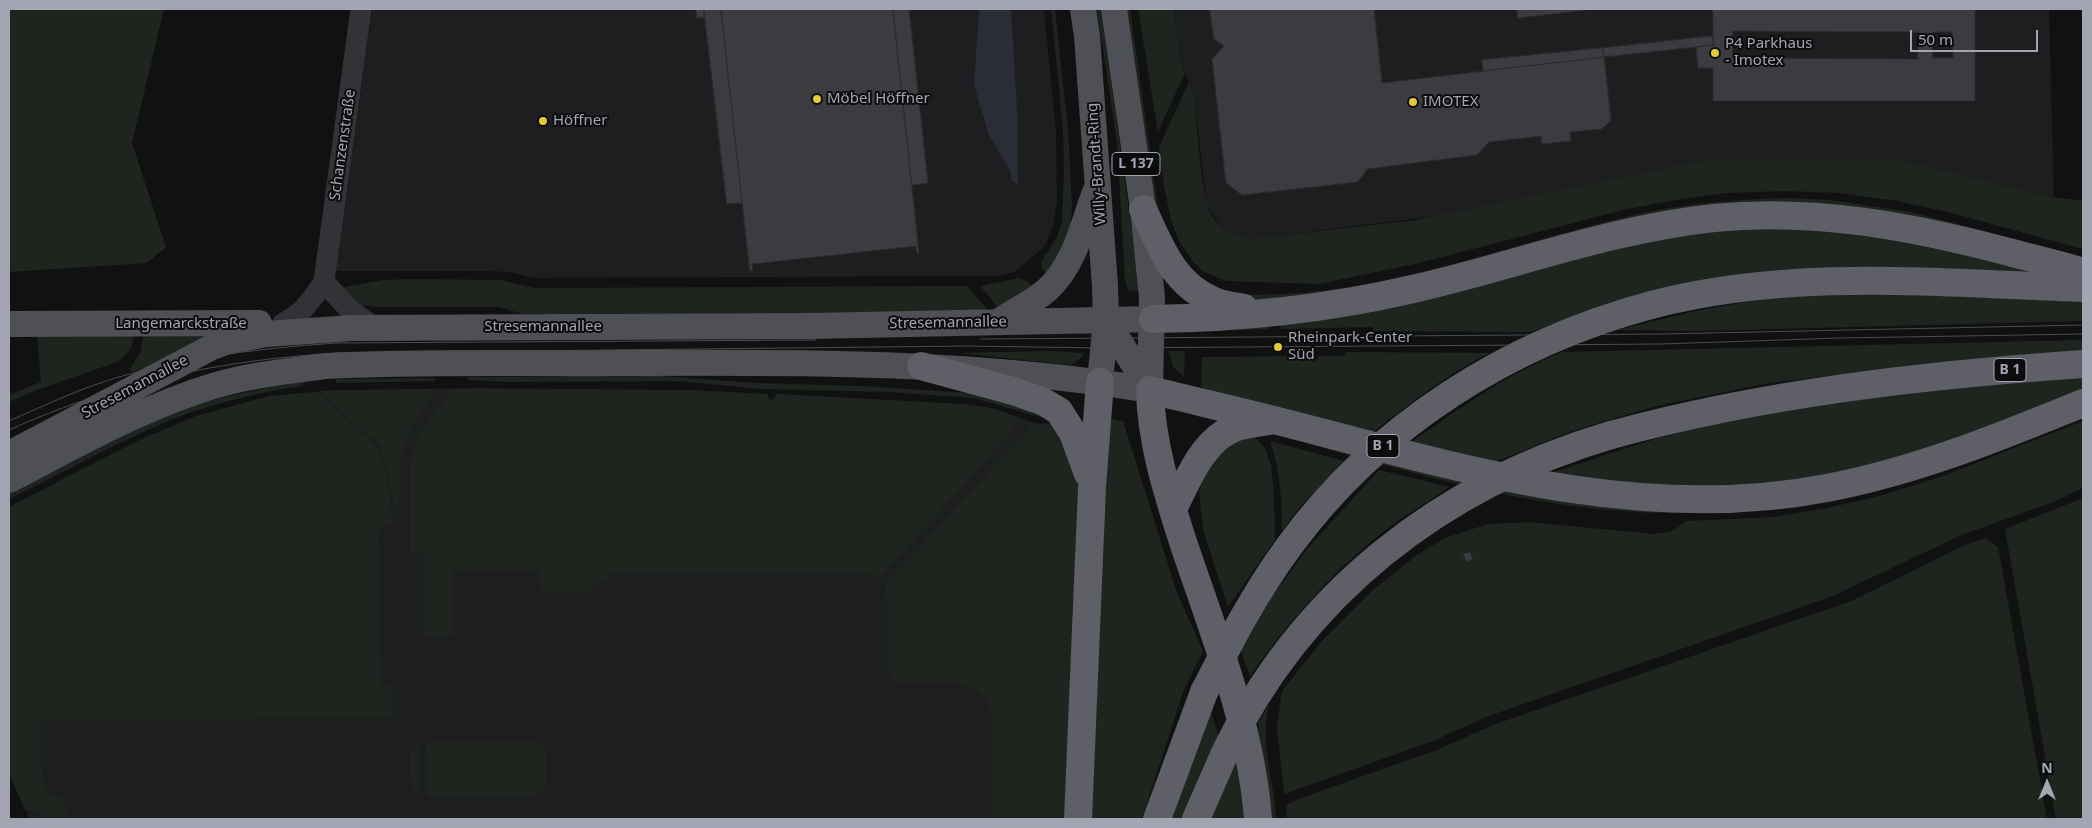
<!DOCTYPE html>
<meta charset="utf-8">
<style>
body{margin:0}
#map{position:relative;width:2092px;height:828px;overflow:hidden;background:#111112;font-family:"Noto Sans",sans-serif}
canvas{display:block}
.frame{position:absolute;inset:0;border:10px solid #a3a5b2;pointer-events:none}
.north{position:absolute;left:2022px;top:758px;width:50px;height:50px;-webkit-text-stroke:4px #0c0c0d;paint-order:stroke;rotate:0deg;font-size:14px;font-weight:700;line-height:20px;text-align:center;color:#a3a5b2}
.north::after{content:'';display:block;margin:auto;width:18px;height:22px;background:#a3a5b2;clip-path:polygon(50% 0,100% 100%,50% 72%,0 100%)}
.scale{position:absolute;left:1910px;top:30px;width:128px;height:22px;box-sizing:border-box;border:2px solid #a3a5b2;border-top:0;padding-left:6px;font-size:15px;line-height:18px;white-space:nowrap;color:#a3a5b2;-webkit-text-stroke:4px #0c0c0d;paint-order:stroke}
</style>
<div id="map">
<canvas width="2092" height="828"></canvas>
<div class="frame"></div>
<div class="north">N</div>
<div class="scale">50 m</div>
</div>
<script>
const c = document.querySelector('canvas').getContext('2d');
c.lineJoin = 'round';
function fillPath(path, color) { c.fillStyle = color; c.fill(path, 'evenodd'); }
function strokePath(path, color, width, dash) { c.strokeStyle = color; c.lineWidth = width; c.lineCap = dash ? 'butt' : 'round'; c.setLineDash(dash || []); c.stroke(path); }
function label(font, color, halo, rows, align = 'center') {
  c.font = font + ' "Noto Sans",sans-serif'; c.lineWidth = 4; c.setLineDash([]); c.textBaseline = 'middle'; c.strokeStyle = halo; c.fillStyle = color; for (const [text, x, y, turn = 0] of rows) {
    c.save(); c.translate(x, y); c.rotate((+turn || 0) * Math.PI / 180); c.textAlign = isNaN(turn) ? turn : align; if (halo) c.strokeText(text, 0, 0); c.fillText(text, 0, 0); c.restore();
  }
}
const built = new Path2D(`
 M372 9H1044L1056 131 1057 201 1053 226 1047 242 1040 251 1014 272 1000 276 534 278 510 272 479 271H336Z
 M1174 9H2049L2054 197 1897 159 1251 239 1234 236 1221 227 1207 206 1194 94 1180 60Z
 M478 388 686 390 767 394 769 399 773 400 777 394 961 404 991 408 1050 428 1063 819H30L9 773V507L133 443 196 416 270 396 333 390Z`);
const green = new Path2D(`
 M9 9H164L132 143 166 247 147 263 9 272Z
 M1051 9H1055L1068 129 1072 206 1071 223 1050 277 1042 268 1041 262 1057 237 1062 221 1064 171 1063 130Z
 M1097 9H1101L1140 290 1128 291 1125 280 1117 142Z
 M1125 9H1130L1158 208 1166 233 1155 217Z
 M1138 9H1174L1180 60 1185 73 1158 132Z
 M1189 82 1194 94C1197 120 1201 198 1212 216 1221 231 1235 236 1250 239L1416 220 1706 160 1897 159 2054 197 2083 201V249L1948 212 1897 201 1840 193 1784 191 1726 193 1675 200 1623 210 1419 263 1319 284 1226 281 1202 271 1192 260 1179 241 1171 220 1164 187 1159 147Z
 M1790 198 1830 200 1911 212 2083 257V262L1846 207 1363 288 1261 300 1238 299 1231 294C1372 302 1507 243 1643 213 1691 203 1740 199 1790 198Z
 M1806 226 1917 241 2054 276 1762 273 1682 284 1613 301 1531 332 1373 331V327L1281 329V326H1269L1268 329 1207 331 1507 275 1686 232Z
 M1019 278 1027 281 1035 291 998 307 980 286Z
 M411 279 500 280 534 288 967 286 987 309 949 313 523 314 499 307H375L360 305 339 288 383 280Z
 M1867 291 2083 302V321L1695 331 1618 330C1659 320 1699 309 1741 303 1783 296 1825 294 1867 291Z
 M241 329 146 368 131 372 130 369 141 351 144 330Z
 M134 330C134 345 130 354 117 362L37 390 9 402V395L41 382 37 331Z
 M2083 340V352L1936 363 1769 383 1656 406 1569 432 1488 465 1410 443C1458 410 1508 373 1563 352Z
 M1052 351 1083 353 1081 358 1071 365 959 353Z
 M1169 351H1185L1184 377 1173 367Z
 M1345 352 1490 353C1447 374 1409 404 1372 433L1226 397 1201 387 1202 357 1305 356V359H1318V356H1345Z
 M661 376 756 383 862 386 969 393 995 396 1044 414 1036 416 974 398 887 392 761 389 678 381 509 382 468 380V377Z
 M2083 377V391C2016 414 1952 443 1884 463 1806 486 1720 489 1640 486 1607 486 1574 479 1542 476L1658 438 1751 415 1879 396 1999 383Z
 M435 378V381L336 383V379Z
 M306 381 302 386C254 393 204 405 159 425 108 447 59 475 9 499V494C64 465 121 431 180 410 221 396 263 388 306 381Z
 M438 389 410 430 401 454 399 504 396 510 381 446 319 391Z
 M452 389 686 390 767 394 769 399 773 400 777 394 961 404 991 408 1020 418 1009 435 879 578 863 573H614L587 592 540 591 539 570H452L453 636H423V551H410V464L418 437Z
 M315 392C325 401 374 441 378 449 388 472 391 502 392 525L379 526 380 685H393V718L40 720V762L46 794 61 796 69 819H42L39 811 25 810 9 773V507L133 443 196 416 270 396Z
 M1106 418 1123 421 1177 593 1203 651 1183 692 1142 819H1088Z
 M2083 421V488L2053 502 1959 536 1833 596 1486 717 1433 741 1284 794 1277 727 1282 691 1322 641 1372 591 1418 554 1445 538 1488 524 1529 522 1654 534 1672 531 1687 521 1773 517 1827 508 1880 496 1943 476Z
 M1052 423 1058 427 1077 475 1078 492 1066 819H993V719C984 671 934 683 897 683L889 674 886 583 1034 424Z
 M1263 431 1771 508C1721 512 1671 515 1621 511 1499 502 1380 463 1263 431Z
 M1240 436 1256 438 1266 450 1271 466 1274 496 1275 540 1228 607 1203 530 1199 490 1213 460Z
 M1270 441 1344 461 1299 508 1282 531C1282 499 1280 471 1270 441Z
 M1379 470 1449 487C1429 501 1408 513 1388 528 1334 570 1289 621 1250 676L1241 651 1272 597 1308 548Z
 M2083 498V819H2056L2005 529Z
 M1985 538 1998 547 2047 819H1287L1286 805 1298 799 1437 750 1493 725 1851 601 1963 546Z
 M1269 704C1259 747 1274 776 1276 819H1269L1258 723Z
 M1210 709 1219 738 1183 819H1170Z
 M534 741 541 744 546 750V787L535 796 427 797 426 742Z
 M419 745V793C407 786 410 765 410 753Z
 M1237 762 1247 819H1207Z
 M427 816H547L545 819H427Z`);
const water = new Path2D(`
 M979 9H1011L1017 109 1018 185 1012 181 1010 171 989 135 974 85Z`);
const building = new Path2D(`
 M696 9H704L705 18H697Z
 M704 9H721L742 203 727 204Z
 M721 9H893L919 253H917L916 246 752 264 753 270 750 271Z
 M893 9H909L928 183 912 185Z
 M1210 9H1374L1382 83 1604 57 1611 120 1602 129 1570 132 1571 141 1542 144 1541 136 1489 142 1477 155 1367 169 1358 182 1242 195 1226 183 1212 59 1224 46 1214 39Z
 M1517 9H1587V10L1518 18Z
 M1713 9H1975V101H1713V68H1698L1696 47 1713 45ZM1733 31 1918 32V59L1733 58ZM1933 32H1952L1953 58H1933Z
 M1713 36V45L1604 57 1603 48Z
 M1603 48 1604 57 1483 71 1482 60Z
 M1470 552 1473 559 1466 562 1463 554Z`);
const minor = new Path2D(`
 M324 282 349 309 375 328
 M283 323C303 314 312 299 324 282L361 9`);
const major = new Path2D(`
 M1083 9 1087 36 1105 286 1106 320 1100 382
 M1114 9 1143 209 1152 297 1150 390
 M1106 320 1150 390
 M998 322C1014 311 1032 303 1047 290 1074 266 1083 225 1095 192
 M9 324 259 323
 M9 454 212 347 229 341 267 334 352 328 812 326 1153 319
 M9 480C75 446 141 408 213 386 250 375 288 371 326 366 424 361 522 364 620 363 797 362 975 361 1150 390`);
const highway = new Path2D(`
 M1143 209C1160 246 1173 284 1214 301 1223 305 1234 306 1244 308
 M1651 305C1794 268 1938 283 2083 288
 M1153 319C1241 318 1327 309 1413 289 1513 266 1611 229 1714 218 1813 208 1910 226 2005 251 2031 258 2058 264 2083 272
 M921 366 1013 391 1042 401 1059 411 1073 433 1088 474
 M1611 435C1765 393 1924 375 2083 364
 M1173 509C1188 480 1203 438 1237 427 1247 424 1258 423 1269 421
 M1078 819 1092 487 1100 382
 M1157 819 1204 692
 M1196 819 1224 755
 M1258 819C1251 725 1214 634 1184 545 1168 495 1151 443 1150 390 1203 403 1257 415 1309 429 1479 474 1651 522 1827 488 1917 471 1999 437 2083 403`);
const tram = new Path2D(`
 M981 339 1661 334 2083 325
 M9 421C34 410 60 398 86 388 164 359 253 349 336 343L816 340
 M9 430C115 382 222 360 338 353L966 346 1103 348 1661 344 1840 338 2083 334`);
const highwayBridge = new Path2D(`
 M1204 692C1230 641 1256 591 1290 545 1378 425 1509 343 1651 305
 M1224 755C1301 594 1441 485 1611 435`);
const markers = [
 [1715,53,5,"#e3cb38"],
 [817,99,5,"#e3cb38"],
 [1413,102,5,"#e3cb38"],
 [543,121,5,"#e3cb38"],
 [1278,347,5,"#e3cb38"]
];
const shields = [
 [1136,164,48],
 [2010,370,32],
 [1383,446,32]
];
const shieldNames = [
 ["L 137",1136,164],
 ["B 1",2010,370],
 ["B 1",1383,446]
];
const poiNames = [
 ["P4 Parkhaus",1725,44],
 ["- Imotex",1725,61],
 ["Möbel Höffner",827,99],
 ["IMOTEX",1423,102],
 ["Höffner",553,121],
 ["Rheinpark-Center",1288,338],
 ["Süd",1288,355]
];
const streetNames = [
 ["Schanzenstraße",343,145,-82],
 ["Willy-Brandt-Ring",1097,164,-94],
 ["Stresemannallee",948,323,-1],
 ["Langemarckstraße",181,324],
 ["Stresemannallee",543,327],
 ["Stresemannallee",135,387,-28]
];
fillPath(built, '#1e1d1f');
fillPath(green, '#1e251f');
fillPath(water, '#292d35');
fillPath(building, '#3c3b3f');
strokePath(building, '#2c2b2e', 1);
strokePath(minor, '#333237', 21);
strokePath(major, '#4f4f56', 26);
strokePath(highway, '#5f5f68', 28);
strokePath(tram, '#4c4c52', 1);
strokePath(highwayBridge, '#5f5f68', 28);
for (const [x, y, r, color] of markers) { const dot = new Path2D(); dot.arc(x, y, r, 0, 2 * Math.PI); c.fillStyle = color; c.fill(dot); strokePath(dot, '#0c0c0d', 2); }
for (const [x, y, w] of shields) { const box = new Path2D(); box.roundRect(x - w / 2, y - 11.5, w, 23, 4); c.fillStyle = '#0c0c0d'; c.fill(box); strokePath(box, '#a3a5b2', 1); }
label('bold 14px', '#a3a5b2', null, shieldNames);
label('15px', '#a3a5b2', '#0c0c0d', poiNames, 'left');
label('15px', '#a3a5b2', '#0c0c0d', streetNames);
</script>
